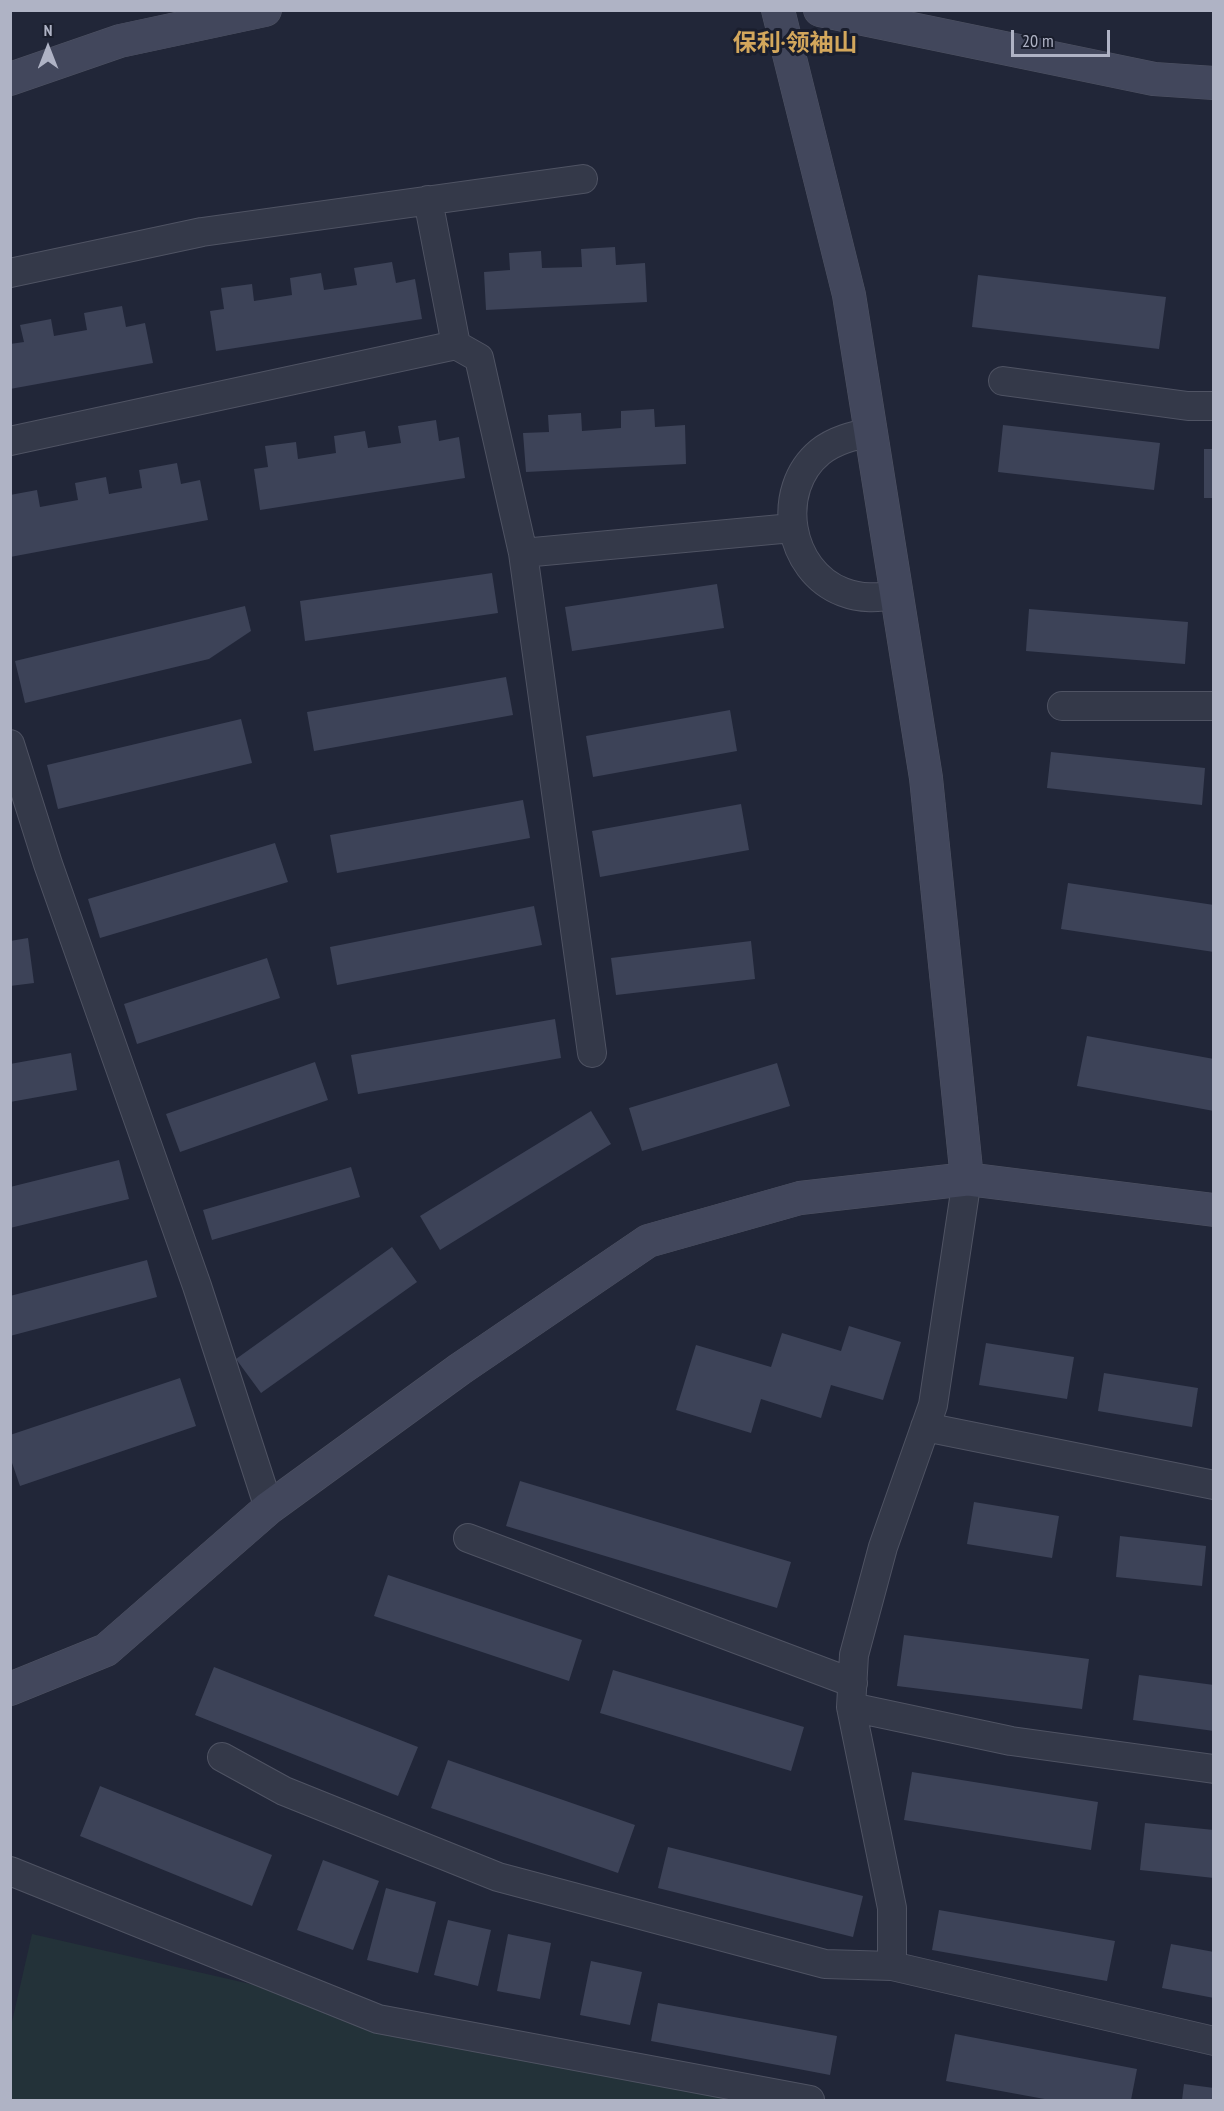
<!DOCTYPE html>
<meta charset="utf-8">
<style>
body{margin:0}
#map{position:relative;width:1224px;height:2111px;overflow:hidden;background:#212638;font-family:"PT Sans Narrow",sans-serif}
canvas{display:block}
.frame{position:absolute;inset:0;border:12px solid #afb3c5;pointer-events:none}
.north{position:absolute;left:18px;top:18px;width:60px;height:60px;-webkit-text-stroke:4px #1a1e2d;paint-order:stroke;rotate:0deg;font-size:16px;font-weight:700;line-height:24px;text-align:center;color:#afb3c5}
.north::after{content:'';display:block;margin:auto;width:21px;height:27px;background:#afb3c5;clip-path:polygon(50% 0,100% 100%,50% 72%,0 100%)}
.scale{position:absolute;left:1011px;top:30px;width:99px;height:27px;box-sizing:border-box;border:3px solid #afb3c5;border-top:0;padding-left:8px;font-size:18px;line-height:21px;white-space:nowrap;color:#afb3c5;-webkit-text-stroke:4px #1a1e2d;paint-order:stroke}
</style>
<div id="map">
<canvas width="1224" height="2111"></canvas>
<div class="frame"></div>
<div class="north">N</div>
<div class="scale">20 m</div>
</div>
<script>
const c = document.querySelector('canvas').getContext('2d');
c.lineJoin = 'round';
function fillPath(path, color) { c.fillStyle = color; c.fill(path, 'evenodd'); }
function strokePath(path, color, width, dash) { c.strokeStyle = color; c.lineWidth = width; c.lineCap = dash ? 'butt' : 'round'; c.setLineDash(dash || []); c.stroke(path); }
function label(font, color, halo, rows, align = 'center') {
  c.font = font + ' "PT Sans Narrow","Noto Sans SC",sans-serif'; c.lineWidth = 6; c.setLineDash([]); c.textBaseline = 'middle'; c.strokeStyle = halo; c.fillStyle = color; for (const [text, x, y, turn = 0] of rows) {
    c.save(); c.translate(x, y); c.rotate((+turn || 0) * Math.PI / 180); c.textAlign = isNaN(turn) ? turn : align; if (halo) c.strokeText(text, 0, 0); c.fillText(text, 0, 0); c.restore();
  }
}
const green = new Path2D(`
 M32 1934 757 2100H11V2026Z`);
const building = new Path2D(`
 M615 247 616 265 645 263 647 302 486 310 484 272 510 270 509 253 541 251 542 268 582 267 581 249Z
 M392 262 396 283 415 279 422 319 216 351 210 311 224 309 221 288 252 284 254 301 292 295 290 278 321 273 324 290 357 285 354 268Z
 M978 275 1166 297 1159 349 972 327Z
 M122 306 126 327 145 323 153 363 10 389V344L24 342 20 325 51 319 54 336 87 330 84 313Z
 M654 409 655 427 685 425 686 464 526 472 523 433 549 432 548 415 581 413 582 431 621 428V411Z
 M436 420 439 441 459 437 465 478 260 510 254 469 268 467 265 446 296 442 298 459 336 453 334 436 365 431 368 448 401 443 398 426Z
 M1003 425 1160 443 1154 490 998 472Z
 M1204 449H1214V498H1204Z
 M177 463 181 484 200 480 208 520 10 557V495L37 490 40 507 78 500 75 483 106 477 109 494 142 488 139 470Z
 M492 573 498 613 305 641 300 601Z
 M717 584 724 628 572 651 565 607Z
 M245 606 251 631 209 659 25 703 15 661Z
 M1029 609 1188 622 1185 664 1026 651Z
 M506 677 513 715 314 751 307 712Z
 M730 710 737 751 593 777 586 736Z
 M241 719 252 763 58 809 47 765Z
 M1051 752 1205 768 1202 805 1047 788Z
 M523 800 530 838 337 873 330 835Z
 M741 804 749 850 600 877 592 831Z
 M275 843 288 882 100 938 88 899Z
 M1068 883 1214 905V952L1061 929Z
 M534 906 542 945 337 985 330 947Z
 M28 938 34 983 10 986V941Z
 M751 941 755 979 616 995 611 958Z
 M267 958 280 998 137 1044 124 1004Z
 M555 1019 561 1058 358 1094 351 1055Z
 M1087 1036 1214 1059V1111L1077 1086Z
 M71 1053 77 1090 10 1102V1064Z
 M315 1062 328 1100 180 1152 166 1114Z
 M777 1063 790 1106 642 1151 629 1108Z
 M591 1111 611 1144 440 1250 420 1216Z
 M119 1160 129 1199 10 1228V1187Z
 M351 1167 360 1197 212 1240 203 1210Z
 M392 1247 417 1282 261 1393 236 1359Z
 M147 1260 157 1297 10 1336V1296Z
 M849 1326 901 1342 883 1400 831 1385 821 1418 761 1399 751 1433 676 1410 696 1345 771 1367 782 1333 841 1351Z
 M986 1343 1074 1357 1067 1399 979 1385Z
 M1104 1373 1198 1388 1192 1427 1098 1411Z
 M180 1378 196 1426 20 1486 10 1457V1435Z
 M520 1481 791 1562 777 1608 506 1526Z
 M974 1502 1059 1516 1052 1558 967 1544Z
 M1120 1536 1206 1546 1202 1586 1116 1577Z
 M388 1575 582 1640 569 1681 374 1616Z
 M904 1635 1089 1659 1082 1709 897 1686Z
 M214 1667 418 1747 398 1796 195 1715Z
 M613 1670 804 1727 791 1771 600 1713Z
 M1139 1675 1214 1685V1731L1133 1720Z
 M448 1760 635 1825 618 1873 431 1808Z
 M912 1772 1098 1802 1091 1850 904 1820Z
 M100 1786 272 1855 252 1906 80 1836Z
 M1145 1823 1214 1830V1878L1140 1870Z
 M668 1847 863 1896 853 1937 658 1888Z
 M323 1860 379 1881 353 1950 297 1930Z
 M386 1888 436 1902 418 1973 367 1960Z
 M939 1910 1115 1941 1107 1981 932 1950Z
 M448 1920 491 1930 478 1986 434 1975Z
 M508 1934 551 1943 540 1999 497 1991Z
 M1171 1944 1214 1952V1998L1162 1988Z
 M591 1961 642 1972 630 2025 580 2015Z
 M658 2003 837 2036 830 2075 651 2041Z
 M955 2034 1137 2069 1131 2100H1050L946 2081Z
 M1184 2084 1214 2088V2100H1182Z`);
const street = new Path2D(`
 M428 200 456 345
 M10 273 202 232 583 179
 M1003 381 1188 406H1214
 M871 432C853 436 835 440 820 452 774 490 788 571 843 592 861 599 878 598 897 595
 M10 441 456 345 479 358 523 553 592 1053
 M523 553 792 528
 M1062 706H1214
 M10 744 48 864 197 1286 269 1508
 M925 1427 1214 1485
 M468 1538 853 1683
 M851 1707 1011 1741 1214 1769
 M222 1757 284 1791 498 1877 825 1964 892 1966 1214 2041
 M10 1871 378 2019 810 2100
 M892 1966V1908L851 1707 854 1655 883 1547 933 1405 967 1179`);
const secondary = new Path2D(`
 M778 10 849 295 926 778 967 1179
 M820 10 1154 79 1214 83
 M10 79 120 41 265 10
 M10 1689 106 1650 269 1508 460 1369 648 1241 800 1198 967 1179 1214 1210`);
const districtNames = [
 ["保利·领袖山",795,44]
];
fillPath(green, '#233239');
fillPath(building, '#3d4358');
strokePath(street, '#4f5363', 30);
strokePath(secondary, '#4f5363', 34);
strokePath(street, '#343949', 28);
strokePath(secondary, '#42475c', 33);
label('bold 24px', '#d3a75c', '#1a1e2d', districtNames);
</script>
